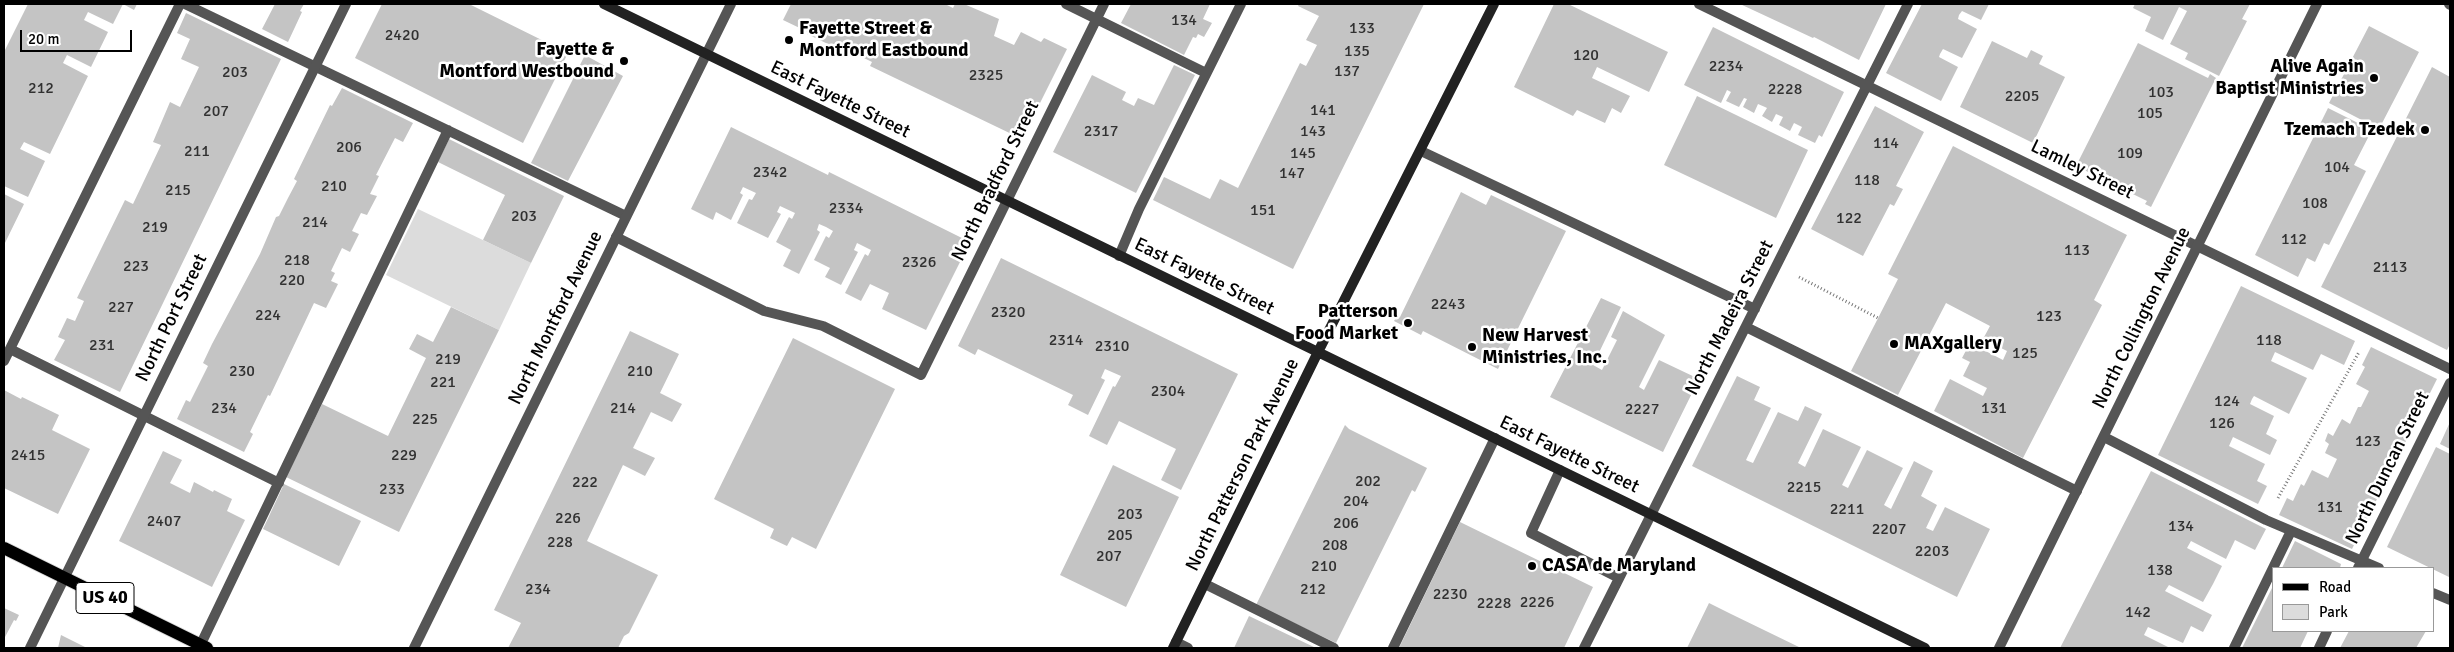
<!DOCTYPE html>
<style>
body{margin:0}
#map{position:relative;width:2454px;height:652px;overflow:hidden;background:#fff;font-family:Signika,sans-serif}
canvas{display:block}
.frame{position:absolute;inset:0;border:5px solid #000;pointer-events:none}
.legend{position:absolute;left:2272px;top:567px;width:162px;height:65px;box-sizing:border-box;background:#fff;border:1px solid #999;margin:0;padding:6px 9px;list-style:none;font-size:15px;color:#000}
.legend li{display:flex;align-items:center;gap:10px;height:25px}
.legend b{width:25px;border:1px solid #999}
.scale{position:absolute;left:20px;top:30px;width:112px;height:22px;box-sizing:border-box;border:2px solid #000;border-top:0;padding-left:6px;font-size:15px;line-height:18px;white-space:nowrap;color:#000;-webkit-text-stroke:4px #fff;paint-order:stroke}
</style>
<div id="map">
<canvas width="2454" height="652"></canvas>
<div class="frame"></div>
<ul class="legend">
<li><b style="height:6px;background:#000"></b>Road</li>
<li><b style="height:14px;background:#dcdcdc"></b>Park</li>
</ul>
<div class="scale">20 m</div>
</div>
<script>
const c = document.querySelector('canvas').getContext('2d');
c.lineJoin = 'round';
function fillPath(path, color) { c.fillStyle = color; c.fill(path, 'evenodd'); }
function strokePath(path, color, width, dash) { c.strokeStyle = color; c.lineWidth = width; c.lineCap = dash ? 'butt' : 'round'; c.setLineDash(dash || []); c.stroke(path); }
function label(font, color, halo, rows, align = 'center') {
  c.font = font + ' Signika,sans-serif'; c.lineWidth = 5; c.setLineDash([]); c.textBaseline = 'middle'; c.strokeStyle = halo; c.fillStyle = color; for (const [text, x, y, turn = 0] of rows) {
    c.save(); c.translate(x, y); c.rotate((+turn || 0) * Math.PI / 180); c.textAlign = isNaN(turn) ? turn : align; if (halo) c.strokeText(text, 0, 0); c.fillText(text, 0, 0); c.restore();
  }
}
const green = new Path2D(`
 M418 209 531 263 499 330 386 275Z`);
const building = new Path2D(`
 M28 4H137L134 10 123 4 113 24 88 12 84 20 108 32 91 67 67 55 63 63 88 76 50 154 24 142 20 149 45 161 28 197 4 186V52Z
 M275 4H304L300 11 302 12 288 42 262 29Z
 M382 4H469L568 53 523 143 355 58Z
 M791 4H945L953 8 955 4H964L999 19 994 36 1014 45 1021 32 1041 42 1044 38 1067 49 1022 139 870 66 872 62 852 52 851 55 807 34 808 32 783 20Z
 M1131 4H1210L1203 19 1212 23 1204 37 1198 34 1196 38 1193 37 1184 55 1121 23Z
 M1299 4H1424L1293 269 1153 200 1164 177 1210 199 1220 179 1238 188 1300 63 1306 66 1317 45 1306 40 1319 16 1298 6Z
 M1554 4H1568L1668 52 1649 92 1597 67 1592 78 1630 96 1621 113 1612 108 1605 123 1577 110 1573 116 1514 87Z
 M1740 4H1886L1859 60 1814 37 1813 38Z
 M1922 4H1989L1981 20 1962 11 1959 15 1958 19 1977 29 1962 58 1943 49 1940 54 1939 57 1958 67 1941 101 1886 73Z
 M2135 4H2250L2242 19 2247 21 2219 76 2185 59 2188 53 2170 44 2187 11 2179 7 2163 40 2145 31 2151 17 2133 8Z
 M186 13 281 59 120 392 54 360 65 340 58 337 67 318 75 321 84 301 77 298 125 200 133 204 161 145 153 142 170 102 180 107 199 67 181 59 190 39 177 33Z
 M2369 26 2419 52 2379 129 2329 103Z
 M1713 27 1844 92 1822 137 1819 135 1815 143 1798 135 1802 127 1794 123 1790 131 1779 125 1783 117 1776 114 1772 122 1762 116 1767 108 1765 107 1758 104 1754 113 1743 107 1747 99 1744 98 1739 107 1726 101 1731 92 1727 90 1721 103 1684 85Z
 M1992 41 2027 58 2031 50 2043 56 2039 64 2065 77 2033 143 1960 107Z
 M2138 43 2208 78 2210 74 2216 78 2151 207 2145 204 2147 201 2076 166Z
 M585 55 623 76 568 181 531 163Z
 M1174 65 1195 75 1136 193 1053 152 1092 75 1126 92 1122 100 1134 106 1138 98 1154 105Z
 M2432 67 2450 77V344L2447 350 2321 287Z
 M342 88 413 123 403 142 395 138 376 175 379 176 370 194 377 196 367 215 361 213 352 231 359 234 350 252 342 248 331 271 335 273 331 281 338 284 326 308 314 303 270 396 268 395 250 432 253 434 244 452 177 419 186 400 190 402 208 366 203 363 212 344 260 254 276 217 279 216 288 198 297 181 294 179 330 105 332 106Z
 M1697 96 1808 150 1776 218 1664 165Z
 M1875 106 1924 132 1896 186 1903 189 1894 206 1890 204 1863 256 1811 229Z
 M2328 108 2372 130 2354 165 2366 171 2329 245 2324 243 2315 262 2307 258 2298 277 2255 255Z
 M731 127 828 175 829 172 970 242 926 330 882 309 889 293 870 284 861 301 845 293 865 254 868 256 871 250 857 243 854 250 858 252 841 285 825 277 830 268 814 260 826 236 829 238 833 231 826 227 819 224 817 230 820 232 799 274 783 266 791 250 776 242 789 217 792 219 795 213 780 206 777 212 781 214 768 238 737 223 749 199 752 200 756 193 743 187 740 193 743 195 731 220 716 212 713 220 691 209Z
 M449 139 564 196 531 263 483 240 505 195 438 162Z
 M1953 146 2127 235 2094 300 2102 305 2023 458 1934 411 1950 379 1983 396 1987 388 1963 376 1970 362 1962 358 1970 343 2003 360 2007 351 1983 339 1990 326 1946 303 1898 395 1851 371 1898 279 1888 274Z
 M1461 192 1486 205 1491 195 1566 231 1498 369 1423 331 1421 335 1394 321 1397 316 1400 317Z
 M4 194 24 204 4 245Z
 M1001 258 1238 374 1181 490 1161 480 1176 449 1119 421 1107 445 1089 436 1113 386 1115 387 1121 376 1105 369 1101 378 1105 380 1088 415 1068 405 1073 395 978 349 975 355 958 346Z
 M2241 286 2355 341 2344 365 2321 354 2313 370 2275 352 2271 361 2307 378 2289 414 2254 396 2252 399 2250 404 2274 416 2266 434 2277 440 2270 455 2233 437 2229 446 2265 464 2257 481 2267 486 2258 504 2158 455Z
 M1601 298 1621 307 1593 365 1602 370 1617 340 1611 337 1623 311 1665 335 1639 387 1644 390 1659 360 1699 379 1663 452 1550 397Z
 M451 307 499 330 399 532 286 477 322 404 388 436 426 358 409 349 417 334 433 342Z
 M630 331 679 354 660 393 682 404 672 422 651 412 633 448 655 458 645 476 623 465 587 541 658 575 629 633 624 636 618 648H508L521 623 494 610Z
 M793 338 895 389 816 549 792 537 787 546 770 538 774 529 714 499Z
 M2371 347 2437 379 2352 549 2279 515 2287 498 2293 501 2301 484 2304 486 2312 470 2328 478 2337 459 2325 453 2329 444 2325 441 2328 433 2333 436 2342 419 2350 424 2358 407H2361L2369 391 2356 384 2365 367 2362 365Z
 M1737 376 1760 387 1754 400 1771 408 1746 460 1748 461 1753 463 1778 412 1798 421 1805 406 1822 414 1798 463 1805 467 1823 429 1861 447 1842 485 1848 488 1867 450 1903 468 1884 505 1891 509 1914 461 1933 471 1921 496 1937 505 1926 528 1933 531 1945 507 1990 529 1957 597 1692 466Z
 M4 390 21 399 22 397 59 415 52 430 90 449 58 514 4 488Z
 M2450 422V449L2440 444Z
 M1345 425 1349 429 1427 468 1415 492 1412 490 1336 643 1256 605Z
 M2436 447 2450 454 2449 577 2387 547Z
 M163 451 182 460 170 483 190 493 194 482 213 492 214 490 232 499 227 511 245 520 212 587 119 541Z
 M1113 465 1179 497 1126 607 1060 575Z
 M2151 471 2266 529 2255 550 2235 540 2226 559 2191 541 2187 548 2222 566 2213 584 2203 602 2169 585 2165 591 2212 615 2203 632 2191 626 2183 643 2148 627 2144 635 2170 648H2060Z
 M284 484 361 521 339 566 263 529Z
 M1460 522 1593 587 1564 648H1399Z
 M2295 541 2341 564 2340 568H2282Z
 M2273 586V631H2308L2300 648H2242Z
 M1709 603 1731 614 1801 648H1687Z
 M4 608 19 615 16 621 14 620 4 639Z
 M1249 616 1316 648H1234Z
 M2349 631H2426L2416 648H2340Z
 M61 635 87 648H58Z`);
const path = new Path2D(`
 M1799 277 1878 318
 M2278 498 2359 352`);
const lane = new Path2D(`
 M185 4 626 216
 M1066 4 1206 73
 M1699 4 2450 369
 M1421 151 1755 309
 M616 237 764 311 823 326 921 375 1104 4
 M1119 256 1139 209 1241 4
 M1746 327 2077 491
 M10 349 279 483
 M4 361 180 4
 M2104 437 2266 520 2379 568
 M1560 470 1531 533 1619 578
 M2273 568 2291 531
 M1205 584 1334 648
 M2433 593 2450 600
 M1176 642 1188 648
 M199 648 448 130
 M1393 648 1495 438
 M1584 648 1908 4
 M2234 648 2273 568`);
const street = new Path2D(`
 M2449 4 2450 5
 M2358 568 2450 383
 M30 648 346 4
 M414 648 731 4
 M1999 648 2317 4
 M2319 648 2327 631`);
const secondary = new Path2D(`
 M604 4 1925 648
 M1173 648 1318 352 1494 4`);
const primary = new Path2D(`
 M4 548 207 648`);
const markers = [
 [789,40,5,"#000"],
 [624,61,5,"#000"],
 [2374,78,5,"#000"],
 [2425,130,5,"#000"],
 [1408,323,5,"#000"],
 [1894,344,5,"#000"],
 [1472,347,5,"#000"],
 [1532,566,5,"#000"]
];
const numberNames = [
 ["134",1184,21],
 ["133",1362,29],
 ["2420",402,36],
 ["135",1357,52],
 ["120",1586,56],
 ["2234",1726,67],
 ["137",1347,72],
 ["203",235,73],
 ["2325",986,76],
 ["212",41,89],
 ["2228",1785,90],
 ["103",2161,93],
 ["2205",2022,97],
 ["141",1323,111],
 ["207",216,112],
 ["105",2150,114],
 ["2317",1101,132],
 ["143",1313,132],
 ["114",1886,144],
 ["206",349,148],
 ["211",197,152],
 ["145",1303,154],
 ["109",2130,154],
 ["104",2337,168],
 ["2342",770,173],
 ["147",1292,174],
 ["118",1867,181],
 ["210",334,187],
 ["215",178,191],
 ["108",2315,204],
 ["2334",846,209],
 ["151",1263,211],
 ["203",524,217],
 ["122",1849,219],
 ["214",315,223],
 ["219",155,228],
 ["112",2294,240],
 ["113",2077,251],
 ["218",297,261],
 ["2326",919,263],
 ["223",136,267],
 ["2113",2390,268],
 ["220",292,281],
 ["2243",1448,305],
 ["227",121,308],
 ["2320",1008,313],
 ["224",268,316],
 ["123",2049,317],
 ["2314",1066,341],
 ["118",2269,341],
 ["231",102,346],
 ["2310",1112,347],
 ["125",2025,354],
 ["219",448,360],
 ["230",242,372],
 ["210",640,372],
 ["221",443,383],
 ["2304",1168,392],
 ["124",2227,402],
 ["234",224,409],
 ["214",623,409],
 ["131",1994,409],
 ["2227",1642,410],
 ["225",425,420],
 ["126",2222,424],
 ["123",2368,442],
 ["2415",28,456],
 ["229",404,456],
 ["202",1368,482],
 ["222",585,483],
 ["2215",1804,488],
 ["233",392,490],
 ["204",1356,502],
 ["131",2330,508],
 ["2211",1847,510],
 ["203",1130,515],
 ["226",568,519],
 ["2407",164,522],
 ["206",1346,524],
 ["134",2181,527],
 ["2207",1889,530],
 ["205",1120,536],
 ["228",560,543],
 ["208",1335,546],
 ["2203",1932,552],
 ["207",1109,557],
 ["210",1324,567],
 ["138",2160,571],
 ["234",538,590],
 ["212",1313,590],
 ["2230",1450,595],
 ["2226",1537,603],
 ["2228",1494,604],
 ["142",2138,613]
];
const shields = [
 [105,598,58]
];
const shieldNames = [
 ["US 40",105,598]
];
const poiNames = [
 ["Fayette Street &",799,29],
 ["Montford Eastbound",799,51],
 ["Fayette &",614,50,"right"],
 ["Montford Westbound",614,72,"right"],
 ["Alive Again",2364,67,"right"],
 ["Baptist Ministries",2364,89,"right"],
 ["Tzemach Tzedek",2415,130,"right"],
 ["Patterson",1398,312,"right"],
 ["Food Market",1398,334,"right"],
 ["New Harvest",1482,336],
 ["Ministries, Inc.",1482,358],
 ["MAXgallery",1904,344],
 ["CASA de Maryland",1542,566]
];
const streetNames = [
 ["East Fayette Street",840,100,26],
 ["Lamley Street",2082,170,26],
 ["North Bradford Street",996,181,-64],
 ["East Fayette Street",1204,277,26],
 ["North Port Street",172,318,-64],
 ["North Montford Avenue",556,318,-64],
 ["North Madeira Street",1730,318,-63],
 ["North Collington Avenue",2142,318,-64],
 ["East Fayette Street",1569,455,26],
 ["North Patterson Park Avenue",1243,465,-64],
 ["North Duncan Street",2388,468,-64]
];
fillPath(green, '#dcdcdc');
fillPath(building, '#c4c4c4');
strokePath(primary, '#dbdbdb', 14);
strokePath(path, '#777', 3, [1, 2.5]);
strokePath(lane, '#555', 10);
strokePath(street, '#555', 10);
strokePath(secondary, '#222', 10);
strokePath(primary, '#000', 12);
for (const [x, y, r, color] of markers) { const dot = new Path2D(); dot.arc(x, y, r, 0, 2 * Math.PI); c.fillStyle = color; c.fill(dot); strokePath(dot, '#fff', 2); }
label('16px', '#313131', null, numberNames);
for (const [x, y, w] of shields) { const box = new Path2D(); box.roundRect(x - w / 2, y - 15.5, w, 31, 4); c.fillStyle = '#fff'; c.fill(box); strokePath(box, '#000', 1); }
label('bold 18px', '#000', null, shieldNames);
label('bold 19px', '#000', '#fff', poiNames, 'left');
label('19px', '#000', '#fff', streetNames);
</script>
